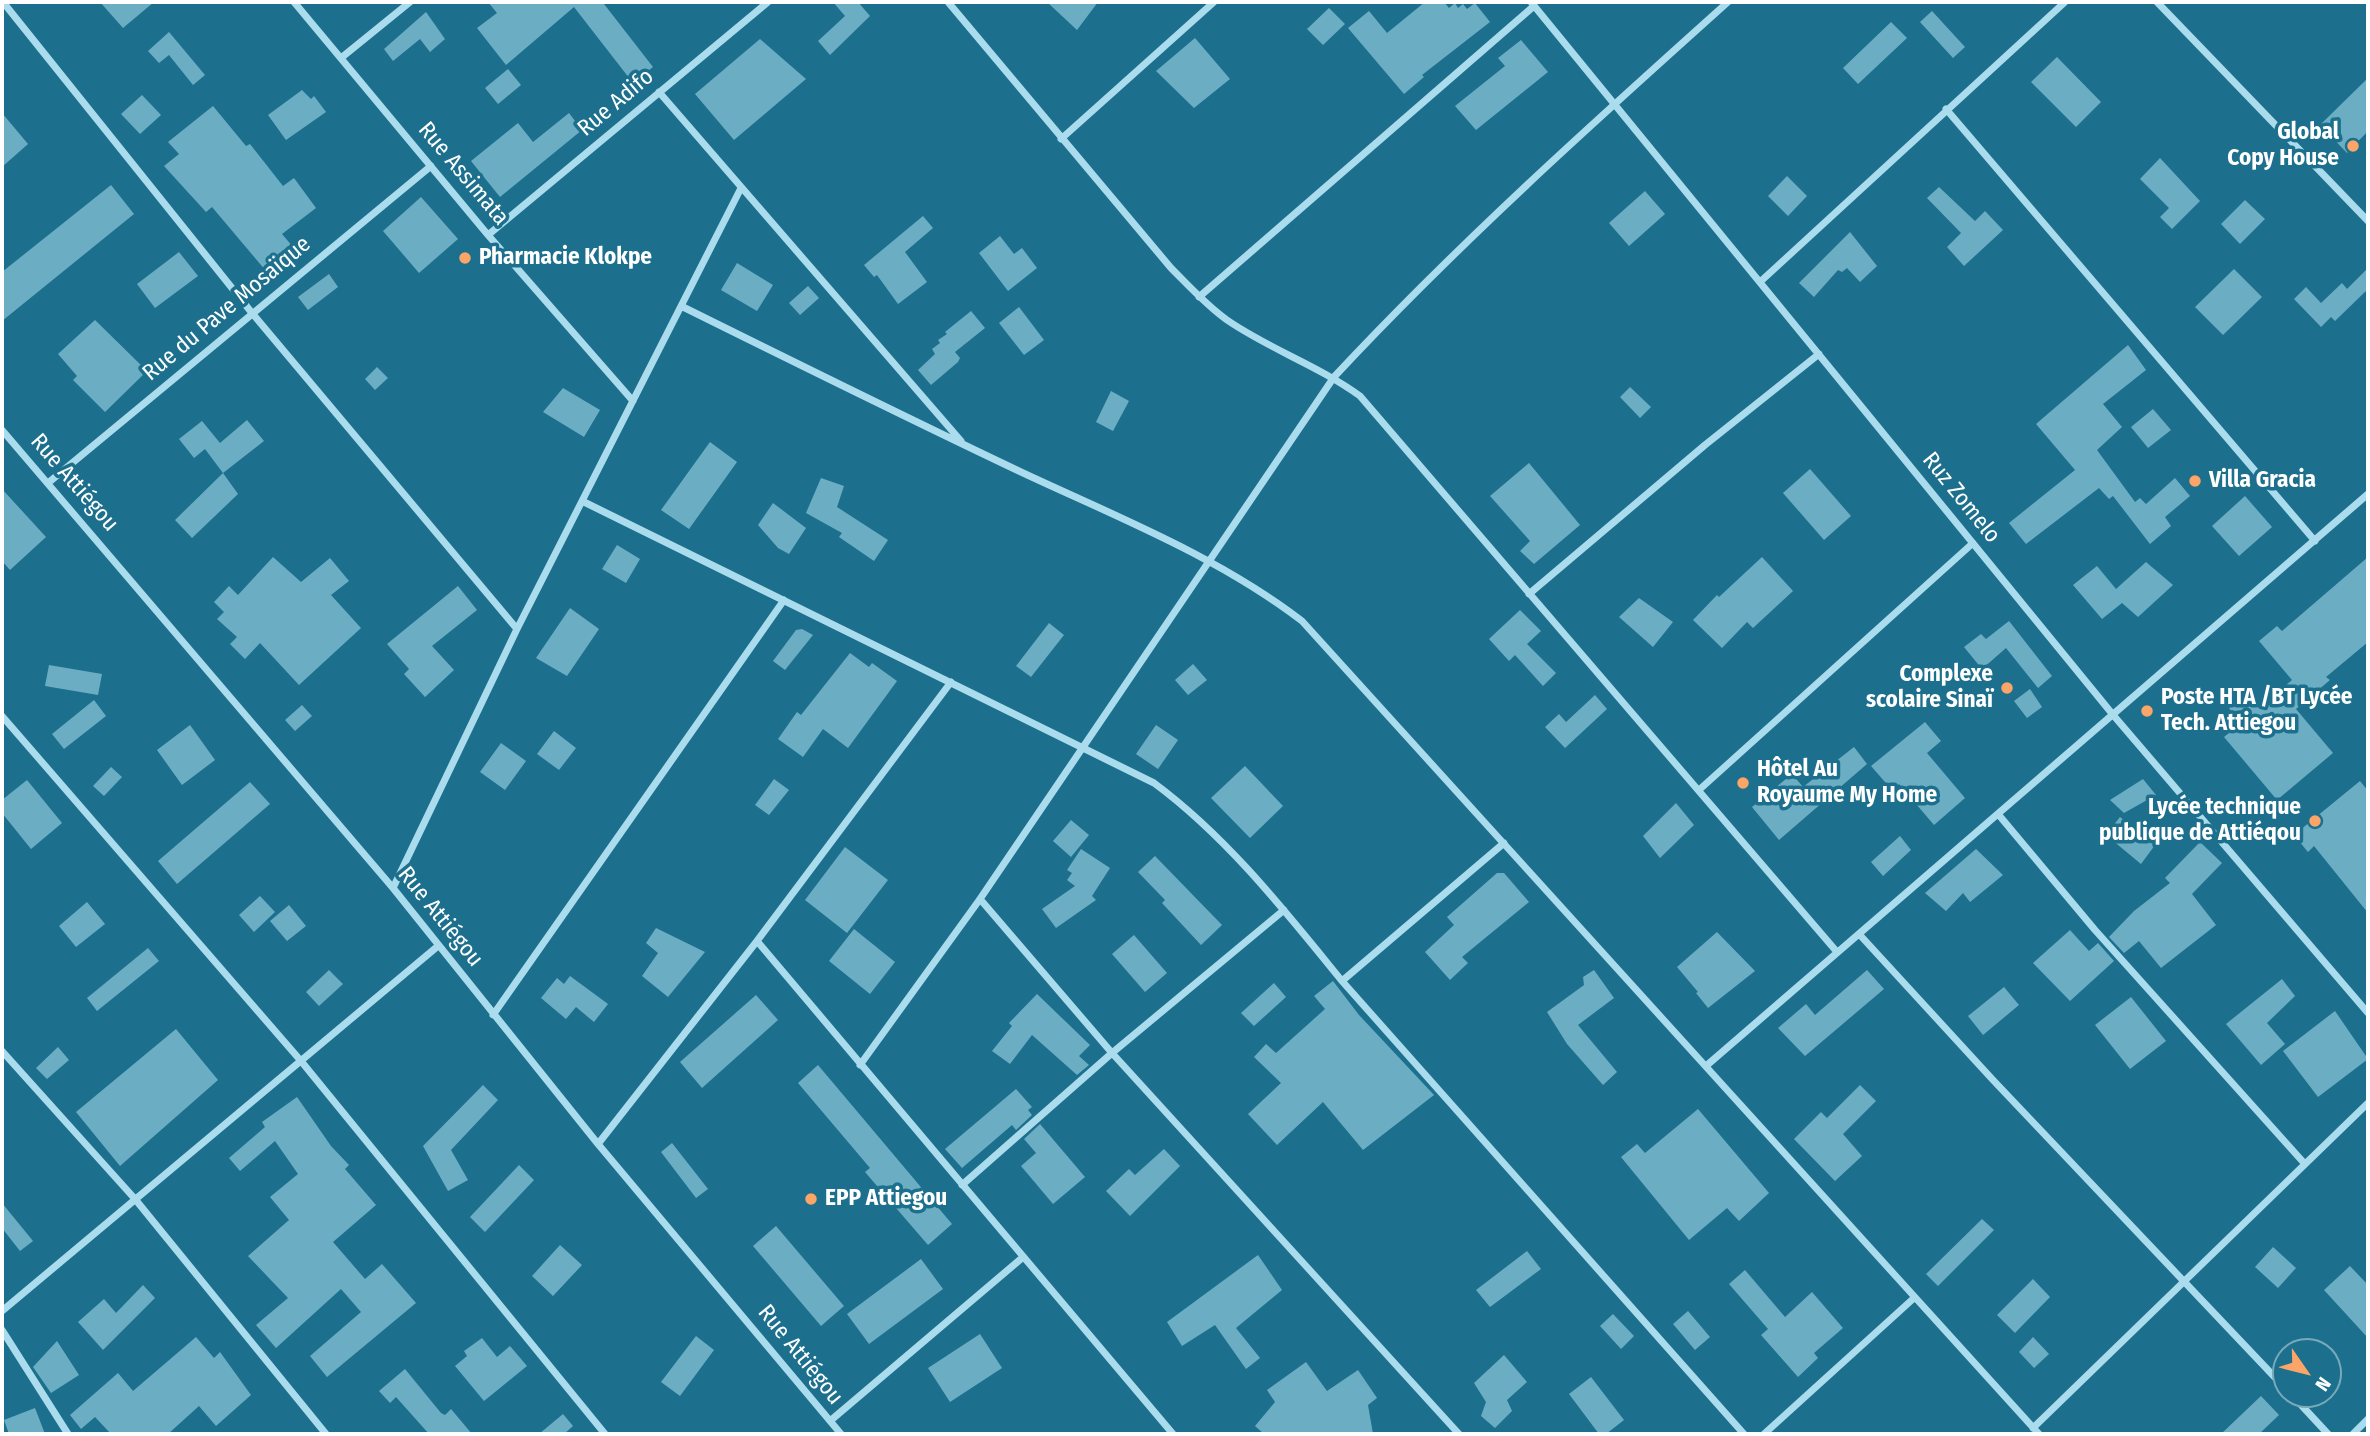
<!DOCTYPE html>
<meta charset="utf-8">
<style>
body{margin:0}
#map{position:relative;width:2370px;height:1436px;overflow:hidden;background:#1d708d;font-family:"Fira Sans Condensed",sans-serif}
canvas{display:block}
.frame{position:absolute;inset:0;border:4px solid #fff;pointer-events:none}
.north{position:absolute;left:2272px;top:1338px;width:70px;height:70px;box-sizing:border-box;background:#1d708d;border:2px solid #77a9bb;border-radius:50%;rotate:125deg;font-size:19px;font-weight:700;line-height:28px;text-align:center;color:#fff}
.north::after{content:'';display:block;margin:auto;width:24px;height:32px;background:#fca568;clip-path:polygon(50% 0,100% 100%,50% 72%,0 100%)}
</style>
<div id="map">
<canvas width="2370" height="1436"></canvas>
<div class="frame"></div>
<div class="north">N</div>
</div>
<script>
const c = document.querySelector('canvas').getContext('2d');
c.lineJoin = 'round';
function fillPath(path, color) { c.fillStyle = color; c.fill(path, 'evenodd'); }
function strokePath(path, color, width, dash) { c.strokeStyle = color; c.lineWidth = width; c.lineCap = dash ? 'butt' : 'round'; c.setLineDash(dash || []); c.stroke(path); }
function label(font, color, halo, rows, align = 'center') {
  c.font = font + ' "Fira Sans Condensed",sans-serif'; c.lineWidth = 7; c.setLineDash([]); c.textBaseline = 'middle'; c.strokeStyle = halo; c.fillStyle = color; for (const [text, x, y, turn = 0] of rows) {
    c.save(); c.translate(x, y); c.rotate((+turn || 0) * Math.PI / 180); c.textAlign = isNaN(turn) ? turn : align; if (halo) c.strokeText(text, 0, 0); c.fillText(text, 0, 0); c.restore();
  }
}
const building = new Path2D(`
 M100 2H154L123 28Z
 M488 2H607L604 4 653 67 633 83 574 7 506 65 477 28 497 13Z
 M833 2H858L870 16 830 55 818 41 845 16Z
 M1047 2H1098L1077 30Z
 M1425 2H1444L1449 8 1455 3 1458 8 1463 4 1467 9 1475 3 1490 22 1422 75 1424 77 1404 94 1348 28 1369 11 1387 33Z
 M1329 8 1345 24 1323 45 1307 29Z
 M1932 11 1965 47 1953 58 1920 22Z
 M426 12 445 39 430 52 420 39 393 61 384 49Z
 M1891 22 1907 38 1858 84 1843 68Z
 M169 32 205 75 193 85 169 55 159 63 148 51Z
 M1195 38 1230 79 1194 108 1156 71Z
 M760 39 806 79 734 140 695 94Z
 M1521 40 1548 72 1476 130 1455 106 1505 66 1498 58Z
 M2057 57 2101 102 2076 127 2031 82Z
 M508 69 521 85 498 104 485 88Z
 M2368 78V131L2347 153 2320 125Z
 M302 90 311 99 314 96 326 112 286 140 268 115Z
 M142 95 161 115 140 134 121 114Z
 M213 106 246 146 250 144 283 186 294 178 316 208 282 234 293 247 266 271 212 207 206 212 164 166 179 154 168 142Z
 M2 113 28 144 2 167Z
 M569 113 582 130 500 197 471 161 518 123 533 142Z
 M2160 158 2200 201 2172 229 2160 217 2169 208 2140 179Z
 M1787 176 1807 196 1788 216 1768 196Z
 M111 185 134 214 2 321V272Z
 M1939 187 1975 221 1985 211 2003 230 1964 266 1947 247 1961 233 1927 198Z
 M1645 191 1665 214 1629 246 1609 223Z
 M421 197 458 239 419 273 383 231Z
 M2245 200 2265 219 2240 244 2221 224Z
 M923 216 933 228 905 252 927 282 898 304 877 275 874 277 864 265Z
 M1850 232 1877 266 1860 282 1847 268 1842 272 1838 270 1814 297 1799 283Z
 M1000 236 1014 254 1022 248 1037 268 1008 291 979 253Z
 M179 252 198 276 155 308 137 284Z
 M737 263 773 285 757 311 721 290Z
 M2368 268V289L2335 321 2331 317 2321 327 2294 299 2306 287 2321 303 2342 283 2347 289Z
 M2234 269 2262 297 2223 335 2195 307Z
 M329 274 338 287 308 310 298 297Z
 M808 286 819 298 800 315 789 303Z
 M1019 307 1044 340 1024 355 999 323Z
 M971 311 985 328 955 352 960 358 958 362 931 385 918 370 935 354 932 349 940 343 938 340 947 334 945 332Z
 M95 320 147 371 105 412 73 380 77 376 58 354Z
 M2128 345 2146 370 2103 404 2122 427 2097 450 2135 502 2140 498 2146 504 2175 478 2190 496 2165 517 2171 526 2150 544 2113 496 2109 499 2099 488 2026 544 2009 523 2075 470 2036 424Z
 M377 367 388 378 375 390 365 379Z
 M1630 387 1651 407 1640 418 1620 397Z
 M563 388 600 410 584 437 543 412Z
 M1111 391 1129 401 1113 431 1096 422Z
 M2153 409 2171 430 2148 448 2131 427Z
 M247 420 264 441 223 473 205 449 194 458 179 439 202 421 220 443Z
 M710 442 737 462 689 529 661 510Z
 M1529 463 1580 525 1534 564 1520 551 1530 541 1490 496Z
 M1810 469 1851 516 1824 540 1783 493Z
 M223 473 238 494 192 538 175 520Z
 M821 478 844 486 837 507 888 540 874 561 839 537 842 533 806 513Z
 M2 489 46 537 10 570 2 561Z
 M2245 496 2272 527 2239 556 2212 526Z
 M773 503 806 528 789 554 778 548 758 525Z
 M617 545 640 559 626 583 602 569Z
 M273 557 301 582 330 558 349 581 331 595 361 628 299 685 260 643 245 659 230 644 237 637 217 619 224 612 214 602 229 586 238 595Z
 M1762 557 1793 591 1753 628 1747 622 1722 648 1693 620 1717 595 1719 597Z
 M2368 557V642L2326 677 2330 680 2296 709 2333 753 2277 800 2224 737 2241 723 2229 708 2247 693 2259 708 2292 680 2259 641 2277 626 2282 631Z
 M2146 562 2173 585 2138 617 2122 603 2102 619 2073 585 2097 566 2116 589Z
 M458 586 477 610 432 646 454 670 425 697 404 674 409 669 387 644Z
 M1639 598 1673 622 1653 647 1619 617Z
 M570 608 599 629 567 676 536 658Z
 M1520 610 1541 631 1527 644 1556 673 1543 686 1515 655 1509 661 1489 639Z
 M2009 621 2052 676 2038 688 2006 648 1982 669 1964 647 1981 634 1986 639Z
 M1049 623 1064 635 1031 677 1016 666Z
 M802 629 813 635 785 670 773 661 796 630Z
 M850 653 869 667 872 663 897 681 848 748 823 729 803 757 778 739 797 712 801 715Z
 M1193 664 1207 680 1188 695 1175 680Z
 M49 665 102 674 98 695 45 686Z
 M2030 689 2042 707 2027 718 2014 701Z
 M1595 695 1607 709 1565 748 1545 727 1559 714 1566 722Z
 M94 700 106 716 64 749 52 734Z
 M302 705 312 716 295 731 285 720Z
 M1925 722 1941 741 1927 753 1965 798 1934 825 1899 784 1892 790 1871 766Z
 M190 725 215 760 182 785 157 750Z
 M1156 725 1178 740 1158 769 1136 754Z
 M554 731 576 748 559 770 537 754Z
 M501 743 526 761 505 790 480 772Z
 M1854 747 1867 764 1779 840 1752 807 1792 774 1803 787Z
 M1245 766 1283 806 1250 838 1211 798Z
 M111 767 122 777 104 796 93 786Z
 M774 779 789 790 769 815 755 805Z
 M2143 779 2156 795 2124 813 2110 800Z
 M27 780 62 823 31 849 2 813V800Z
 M2360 781 2368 791V913L2314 846 2308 852 2294 835Z
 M250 782 270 804 177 884 158 861Z
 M1676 803 1694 825 1660 858 1643 836Z
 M2120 817 2155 845 2141 864 2106 835Z
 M1071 820 1089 835 1071 857 1053 841Z
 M1900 836 1911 850 1883 876 1871 862Z
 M2200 842 2222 863 2192 894 2216 925 2161 968 2139 941 2124 953 2109 937 2134 911 2170 883 2165 878Z
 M845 847 888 880 847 933 805 900Z
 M1081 849 1110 868 1092 896 1096 900 1056 928 1042 909 1075 886 1067 880 1072 873 1067 870Z
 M1976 849 2003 875 1970 902 1963 893 1946 911 1925 893Z
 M1155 856 1222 925 1201 945 1162 903 1165 900 1138 872Z
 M1497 873H1504L1529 902 1462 957 1468 963 1450 980 1425 952 1454 925 1447 917Z
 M260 896 275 912 254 932 239 915Z
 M87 902 105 924 76 947 59 926Z
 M289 905 306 926 287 941 270 921Z
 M656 928 705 952 668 997 642 976 658 953 646 943Z
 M854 929 895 962 870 994 829 961Z
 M2070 930 2089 951 2098 943 2114 961 2070 1001 2033 963Z
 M1717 932 1755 971 1708 1008 1696 993 1698 992 1677 967Z
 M1134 935 1167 973 1145 992 1112 954Z
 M148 948 159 961 97 1011 87 998Z
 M329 970 343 984 319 1006 306 992Z
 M1594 970 1614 998 1578 1025 1617 1072 1603 1085 1567 1044 1547 1012 1584 985 1583 977Z
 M1867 970 1884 989 1805 1056 1778 1028 1806 1004 1815 1015Z
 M570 976 608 1004 594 1022 576 1007 566 1019 541 998 557 978 564 984Z
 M2282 979 2295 996 2267 1023 2285 1044 2261 1065 2226 1024Z
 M1333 981 1359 1015 1434 1095 1363 1150 1323 1102 1277 1145 1248 1114 1281 1083 1254 1057 1266 1044 1276 1053 1325 1009 1314 996Z
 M1274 983 1286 997 1254 1026 1241 1013Z
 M2004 987 2019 1005 1983 1035 1968 1016Z
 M1037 994 1090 1045 1079 1056 1089 1065 1077 1075 1032 1035 1010 1064 992 1051 1012 1026 1009 1023Z
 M756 995 778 1020 702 1088 680 1062Z
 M2131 997 2166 1041 2130 1069 2095 1025Z
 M2335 1011 2368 1059 2318 1097 2283 1051Z
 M176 1029 218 1080 120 1166 76 1112Z
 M58 1047 69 1060 47 1079 36 1068Z
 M818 1065 952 1224 928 1245 865 1172 870 1168 798 1083Z
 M483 1085 498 1100 451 1150 468 1180 448 1191 423 1146Z
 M1860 1085 1876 1101 1843 1134 1862 1156 1835 1181 1794 1139 1821 1112 1827 1118Z
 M1016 1089 1032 1107 1028 1110 1032 1115 1016 1130 1012 1125 962 1168 945 1149Z
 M297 1097 331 1146 349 1165 345 1169 376 1205 333 1242 365 1279 382 1264 416 1303 327 1377 310 1356 361 1312 341 1289 276 1348 256 1325 288 1298 248 1256 289 1220 270 1197 298 1174 275 1141 240 1171 229 1158 265 1127 262 1122Z
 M1698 1109 1769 1193 1739 1221 1727 1208 1689 1240 1621 1157 1637 1144 1645 1153Z
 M1040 1124 1085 1177 1053 1204 1021 1166 1036 1153 1024 1139Z
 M672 1143 708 1189 696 1198 661 1152Z
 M1164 1149 1180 1166 1130 1216 1106 1191 1129 1169 1135 1175Z
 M519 1165 534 1180 485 1232 470 1217Z
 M2 1203 33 1241 20 1251 2 1228Z
 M1982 1219 1994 1230 1938 1286 1926 1274Z
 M776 1226 844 1306 821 1326 753 1246Z
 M560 1245 582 1265 553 1296 532 1276Z
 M2273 1247 2296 1268 2278 1288 2255 1267Z
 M1527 1251 1541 1269 1490 1307 1476 1290Z
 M1258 1255 1282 1290 1236 1328 1260 1358 1246 1369 1215 1325 1182 1346 1167 1322Z
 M921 1259 943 1289 869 1344 847 1314Z
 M2350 1266 2368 1285V1338L2324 1290Z
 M1745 1270 1785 1317 1812 1292 1843 1328 1814 1353 1818 1358 1798 1377 1761 1335 1768 1329 1729 1284Z
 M2033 1279 2050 1297 2015 1333 1997 1315Z
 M143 1285 155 1298 103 1350 78 1322 104 1299 116 1313Z
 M1688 1311 1710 1337 1695 1350 1673 1324Z
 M1613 1314 1634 1336 1621 1349 1600 1326Z
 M980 1334 1002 1368 950 1402 928 1368Z
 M696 1336 714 1350 680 1396 661 1382Z
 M196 1337 214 1358 220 1352 251 1395 216 1426 199 1406 168 1434H111L95 1417 81 1429 70 1415 118 1373 133 1391Z
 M2033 1337 2049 1354 2034 1368 2019 1352Z
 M482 1338 497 1357 510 1346 527 1366 484 1401 455 1366 467 1356 464 1351Z
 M57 1341 79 1375 51 1393 33 1367Z
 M1504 1355 1527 1382 1507 1400 1512 1411 1495 1428 1481 1416 1486 1402 1474 1383Z
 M1306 1362 1327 1391 1358 1370 1377 1398 1368 1405 1373 1434H1264L1255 1426 1275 1402 1267 1390Z
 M405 1369 441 1413 445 1415 451 1409 472 1434H429L396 1397 390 1403 379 1391Z
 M1591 1377 1624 1420 1606 1434H1599L1569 1394Z
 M2261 1396 2279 1415 2259 1434H2221Z
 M35 1408 45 1434H9L4 1420Z
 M563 1414 573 1426 564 1434H539Z`);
const minor = new Path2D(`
 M3 2 252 313 517 629
 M294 2 488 235 633 401
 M948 2 1171 268C1189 286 1207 306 1227 320 1269 349 1319 366 1360 396L1837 952
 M1531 2 2114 716 2368 1013
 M2157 2 2368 221
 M341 58 410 2
 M659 92 961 441
 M1946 109 2315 541
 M1061 139 1214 2
 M488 235 768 2
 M1760 282 2065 2
 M1199 297 1534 6
 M681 306C794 362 907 418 1021 472 1117 517 1217 556 1302 621L2039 1434
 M2 430 393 888 598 1144 841 1434
 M48 483 431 166
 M582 501 1154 783C1227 837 1285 911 1342 981L1744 1434
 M1529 594 1705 445 1819 354
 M2 716 301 1061 605 1434
 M1699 790 1973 543
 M1998 814 2095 930 2304 1163
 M393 888 517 629 741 188
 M980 899 1112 1053 1459 1434
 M1859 934 1993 1080 2286 1389
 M757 941 1173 1434
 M1342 981 1504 843
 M493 1015 784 600
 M2 1051 135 1199 326 1434
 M860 1065 980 899 1334 377C1457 245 1593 123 1728 2
 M1706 1066 2368 494
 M598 1144 757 941 951 682
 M962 1185 1112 1053 1284 910
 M2 1311 438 946
 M2 1330 68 1434
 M2291 1394 2328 1434
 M830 1421 1022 1258
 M2033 1428 2368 1103
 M1764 1434 1914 1298
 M2353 1434 2368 1419`);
const markers = [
 [2353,146,7,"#fca568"],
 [465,258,7,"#fca568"],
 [2195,481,7,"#fca568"],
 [2007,688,7,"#fca568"],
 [2147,711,7,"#fca568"],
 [1743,783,7,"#fca568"],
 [2315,821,7,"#fca568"],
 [811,1199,7,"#fca568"]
];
const streetNames = [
 ["Rue Adifo",616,103,-40],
 ["Rue Assimata",463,174,50],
 ["Rue du Pave Mosaïque",227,309,-40],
 ["Rue Attiégou",74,483,49],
 ["Ruz Zomelo",1961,498,51],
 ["Rue Attiégou",440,917,51],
 ["Rue Attiégou",800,1355,51]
];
const poiNames = [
 ["Global",2339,133,"right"],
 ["Copy House",2339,159,"right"],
 ["Pharmacie Klokpe",479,258],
 ["Villa Gracia",2209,481],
 ["Complexe",1993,675,"right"],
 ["scolaire Sinaï",1993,701,"right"],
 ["Poste HTA /BT Lycée",2161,698],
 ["Tech. Attiegou",2161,724],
 ["Hôtel Au",1757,770],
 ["Royaume My Home",1757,796],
 ["Lycée technique",2301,808,"right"],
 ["publique de Attiéqou",2301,834,"right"],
 ["EPP Attiegou",825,1199]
];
fillPath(building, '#6baec4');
strokePath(minor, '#aadced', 7);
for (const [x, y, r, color] of markers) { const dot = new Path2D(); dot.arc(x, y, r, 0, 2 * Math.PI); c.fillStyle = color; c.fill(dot); strokePath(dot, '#1d708d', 2.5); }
label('23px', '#fff', '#1d708d', streetNames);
label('bold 23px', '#fff', '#1d708d', poiNames, 'left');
</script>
